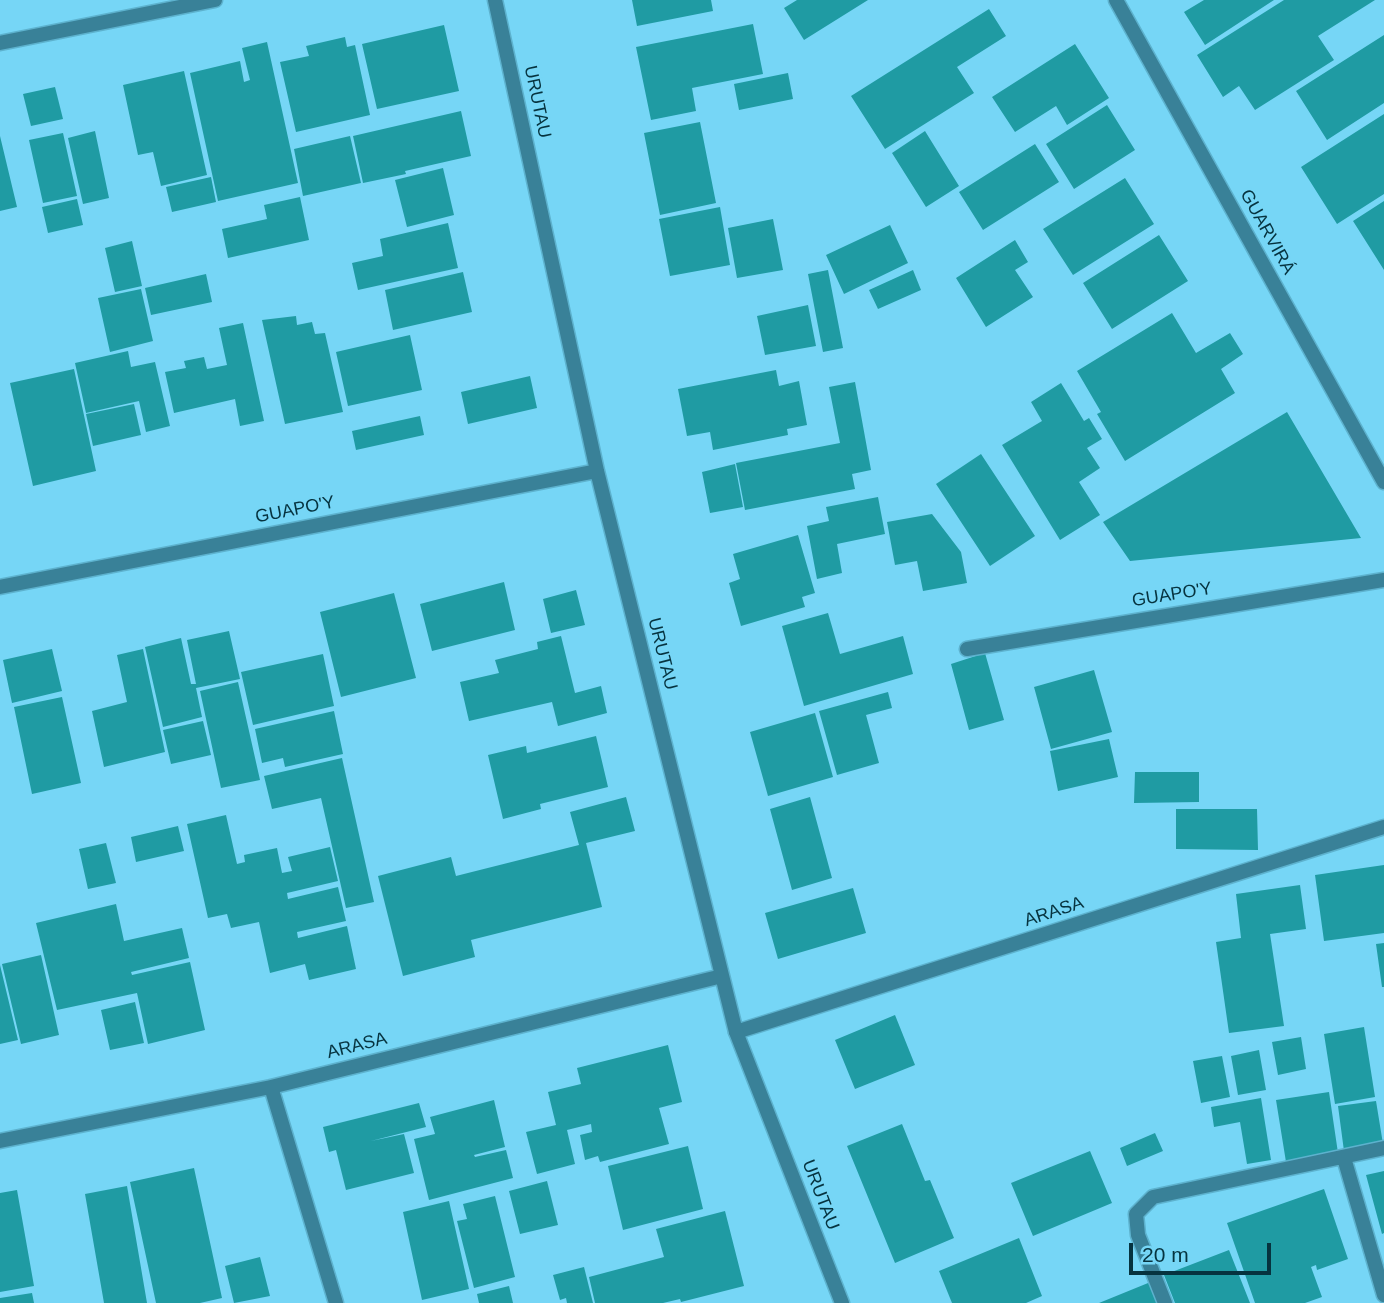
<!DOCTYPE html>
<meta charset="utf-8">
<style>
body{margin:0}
#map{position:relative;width:1384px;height:1303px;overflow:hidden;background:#76d6f6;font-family:Helvetica,sans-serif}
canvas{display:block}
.scale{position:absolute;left:1129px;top:1243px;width:142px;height:32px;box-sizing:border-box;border:4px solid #06333f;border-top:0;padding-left:9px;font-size:21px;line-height:24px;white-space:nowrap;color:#06333f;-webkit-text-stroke:5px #76d6f6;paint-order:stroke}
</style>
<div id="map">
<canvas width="1384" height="1303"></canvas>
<div class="scale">20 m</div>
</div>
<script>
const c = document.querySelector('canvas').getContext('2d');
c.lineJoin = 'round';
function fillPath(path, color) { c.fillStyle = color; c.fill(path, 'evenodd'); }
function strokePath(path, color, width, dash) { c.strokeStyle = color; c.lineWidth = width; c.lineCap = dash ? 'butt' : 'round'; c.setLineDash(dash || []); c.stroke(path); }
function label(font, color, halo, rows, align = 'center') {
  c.font = font + ' Helvetica,sans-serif'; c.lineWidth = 5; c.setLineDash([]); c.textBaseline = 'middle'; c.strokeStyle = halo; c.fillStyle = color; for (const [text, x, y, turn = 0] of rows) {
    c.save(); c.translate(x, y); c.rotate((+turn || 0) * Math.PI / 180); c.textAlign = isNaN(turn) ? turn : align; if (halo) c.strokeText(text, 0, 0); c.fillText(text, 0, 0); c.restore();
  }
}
const building = new Path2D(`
 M632 0H711L713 11 637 26Z
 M797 0H868L804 40 784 8Z
 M1204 0H1274L1205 45 1184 12Z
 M1284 0H1375L1318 36 1334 60 1255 110 1239 86 1223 97 1197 55Z
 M989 9 1006 36 957 67 974 93 885 149 851 96Z
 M753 24 763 74 692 88 696 111 651 120 636 47Z
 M444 25 459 91 377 109 362 44Z
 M1384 35V103L1327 140 1296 91Z
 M345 37 347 47 355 45 370 115 296 132 280 62 309 56 306 46Z
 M267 42 298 183 218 201 190 73 240 61 244 82 250 80 242 48Z
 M1075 44 1109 98 1067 125 1056 106 1015 132 992 97Z
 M184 71 207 175 161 186 153 152 138 155 123 85Z
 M788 73 793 99 739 110 734 84Z
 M55 87 63 119 31 126 23 94Z
 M1107 105 1135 150 1074 189 1046 144Z
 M461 111 471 156 405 171 406 174 363 183 353 136Z
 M1384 114V194L1337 224 1301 167Z
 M700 122 716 203 660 215 644 133Z
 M95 131 109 198 83 204 68 138Z
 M925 131 959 186 926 207 892 153Z
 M63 133 77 196 43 203 29 140Z
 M0 136 17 207 0 211Z
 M350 136 361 183 303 196 294 149Z
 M1035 144 1059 182 983 230 959 192Z
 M443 168 454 215 407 227 395 180Z
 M211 177 216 202 172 212 166 187Z
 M1125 178 1154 224 1073 275 1043 229Z
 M300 197 309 240 228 258 222 229 267 219 264 205Z
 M77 199 83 225 48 233 42 207Z
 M1384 201V270L1353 221Z
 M720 207 730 265 670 276 659 219Z
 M773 219 783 270 737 278 728 228Z
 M448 223 458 268 358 290 352 263 383 256 380 239Z
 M890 225 908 263 844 294 826 255Z
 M1159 235 1188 281 1112 329 1083 283Z
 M1015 240 1028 262 1015 270 1033 297 986 327 956 278Z
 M132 241 142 286 115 292 105 248Z
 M828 270 843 348 823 352 808 274Z
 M913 270 921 290 878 309 869 290Z
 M463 272 472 312 393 330 385 290Z
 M206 274 212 302 151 315 145 288Z
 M141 289 153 341 110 352 98 298Z
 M808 305 816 346 765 355 757 316Z
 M1172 313 1196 353 1230 333 1243 354 1221 369 1235 393 1125 461 1097 414 1101 412 1077 371Z
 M296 316 297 325 312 322 315 334 325 333 343 412 285 424 262 320Z
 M243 323 264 421 240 426 235 399 174 413 165 372 186 368 184 361 204 357 207 369 227 365 219 328Z
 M410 335 422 390 348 406 336 352Z
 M128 351 131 367 155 362 170 426 146 432 139 401 86 413 75 363Z
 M74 369 96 471 33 486 10 383Z
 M776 370 779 386 799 381 807 425 787 429 788 435 713 450 710 432 687 436 678 389Z
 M530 376 537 408 468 424 461 392Z
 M855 382 871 470 852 474 855 489 745 510 736 463 840 443 829 387Z
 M1061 383 1084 421 1089 418 1102 439 1087 448 1100 468 1079 482 1100 515 1060 540 1002 445 1042 421 1031 402Z
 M134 404 141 435 93 446 86 414Z
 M1287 412 1361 538 1130 561 1103 522Z
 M420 416 424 435 356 450 352 431Z
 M981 454 1035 536 990 566 936 484Z
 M735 464 743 507 710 513 702 472Z
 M878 497 885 534 837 544 842 573 817 579 807 526 829 521 826 507Z
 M932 514 961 552 967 583 923 591 917 561 895 565 887 522Z
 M798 535 815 593 802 597 805 607 741 626 729 583 740 579 733 554Z
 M504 582 515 630 432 651 420 604Z
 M576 590 585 625 551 633 543 599Z
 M394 593 416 678 341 697 320 612Z
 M828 613 840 654 903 636 913 674 804 706 782 626Z
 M229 631 240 679 196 688 202 717 163 727 145 647 181 638 191 684H196L187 640Z
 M561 636 575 693 601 686 607 713 558 726 552 702 469 721 460 682 499 673 495 660 538 649 537 642Z
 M52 649 62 691 12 703 3 660Z
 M143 649 165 752 104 767 92 711 127 702 117 655Z
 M985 653 1004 720 969 730 951 664Z
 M323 654 334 706 253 725 241 672Z
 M1094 670 1112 732 1051 749 1034 687Z
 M238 682 260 780 221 788 200 691Z
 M888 692 892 708 866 715 879 763 837 775 819 711Z
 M62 697 81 783 32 794 14 707Z
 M334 711 343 754 285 767 283 758 262 763 255 729Z
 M815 713 833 777 768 796 750 732Z
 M203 721 211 755 171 764 163 730Z
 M596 736 608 787 540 804 541 809 503 819 488 755 526 746 527 753Z
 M1109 739 1118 777 1058 791 1050 751Z
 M342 758 374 902 346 908 321 798 272 809 264 776Z
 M1135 772H1199V802L1134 803Z
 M626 797 635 831 586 843 602 907 471 940 475 957 403 976 378 876 451 857 456 876 579 845 570 812Z
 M810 797 832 878 792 890 770 809Z
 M1176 809H1257L1258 850 1176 849Z
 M226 815 237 864 245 862 244 855 277 848 282 873 292 871 288 857 330 847 338 881 287 893 288 899 338 887 346 921 297 932 298 938 347 926 356 969 309 980 305 964 270 973 259 922 231 928 227 914 208 918 187 824Z
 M178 826 184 851 136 862 131 837Z
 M106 843 116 883 88 889 79 849Z
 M1384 865V933L1324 941 1315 875Z
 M1300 885 1306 929 1270 934 1284 1026 1229 1033 1216 942 1241 938 1236 894Z
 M853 888 866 933 778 959 765 913Z
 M116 904 124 941 182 928 189 958 131 972 132 975 190 962 205 1030 148 1044 137 993 57 1010 36 923Z
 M1384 943V987H1382L1376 944Z
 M41 955 59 1035 21 1044 2 964Z
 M0 965 18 1040 0 1044Z
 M135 1002 144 1043 110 1050 101 1010Z
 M895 1015 915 1065 855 1089 835 1040Z
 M1364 1027 1375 1097 1335 1104 1324 1034Z
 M1301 1037 1306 1069 1278 1075 1272 1042Z
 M668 1045 682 1102 659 1108 669 1144 600 1162 598 1156 585 1160 580 1135 592 1132 591 1124 567 1130 575 1164 537 1174 526 1132 556 1125 548 1092 581 1084 577 1068Z
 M1259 1050 1266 1090 1238 1095 1231 1056Z
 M1222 1056 1230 1097 1201 1103 1193 1061Z
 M1329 1092 1338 1153 1286 1162 1276 1100Z
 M1261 1098 1271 1160 1247 1164 1240 1122 1214 1127 1211 1107Z
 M494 1100 505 1147 474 1155 475 1157 506 1150 513 1178 429 1200 414 1139 435 1134 430 1117Z
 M1376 1101 1383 1144 1344 1151 1338 1106Z
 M419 1103 426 1127 371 1141 404 1134 414 1173 346 1190 336 1150 329 1152 323 1127Z
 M902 1124 925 1181 930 1180 954 1238 895 1263 847 1146Z
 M1155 1133 1163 1151 1127 1166 1120 1148Z
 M688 1146 703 1209 623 1230 608 1166Z
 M1090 1151 1112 1203 1033 1236 1011 1183Z
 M194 1168 222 1298 200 1303H156L130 1182Z
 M1384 1171V1233L1382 1234 1366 1175Z
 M547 1181 558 1225 520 1234 509 1191Z
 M127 1186 147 1303H104L85 1194Z
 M1324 1189 1348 1259 1317 1270 1316 1265 1311 1267 1322 1297 1305 1303H1255L1227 1223Z
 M17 1190 34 1286 0 1292V1193Z
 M495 1196 515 1277 474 1288 457 1221 467 1219 463 1204Z
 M449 1201 469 1289 422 1300 403 1212Z
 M725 1211 744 1286 681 1302 680 1299 663 1303H595L589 1277 664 1257 656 1229Z
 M1019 1238 1042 1296 1026 1303H952L939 1271Z
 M1229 1250 1250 1303H1175L1164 1275Z
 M260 1257 270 1296 234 1303 225 1266Z
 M584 1267 593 1303H567L566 1298 560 1300 553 1275Z
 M1153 1281 1163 1303H1099Z
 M509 1286 513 1303H479L477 1294Z
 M32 1293 34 1303H0V1298Z`);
const lane = new Path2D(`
 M967 649 1384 580
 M736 1032 1384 827
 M1344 1158 1384 1295
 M1165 1303 1138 1235 1136 1214 1153 1197 1384 1148`);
const street = new Path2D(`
 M495 0 597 471 736 1032 842 1303
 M1116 0 1384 482
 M0 43 215 0
 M0 587 597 471
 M271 1087 336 1303
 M0 1141 271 1087 722 976`);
const streetNames = [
 ["URUTAU",537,102,78],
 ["GUARVIRÁ",1267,232,61],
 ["GUAPO'Y",295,510,-11],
 ["GUAPO'Y",1172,595,-9],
 ["URUTAU",662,654,76],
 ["ARASA",1054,912,-18],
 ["ARASA",357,1046,-14],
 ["URUTAU",820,1195,69]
];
fillPath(building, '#1f9ba3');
strokePath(lane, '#5db2ce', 17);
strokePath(street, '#5db2ce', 17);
strokePath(lane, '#398198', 14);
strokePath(street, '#398198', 14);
label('18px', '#06333f', '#76d6f6', streetNames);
</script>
